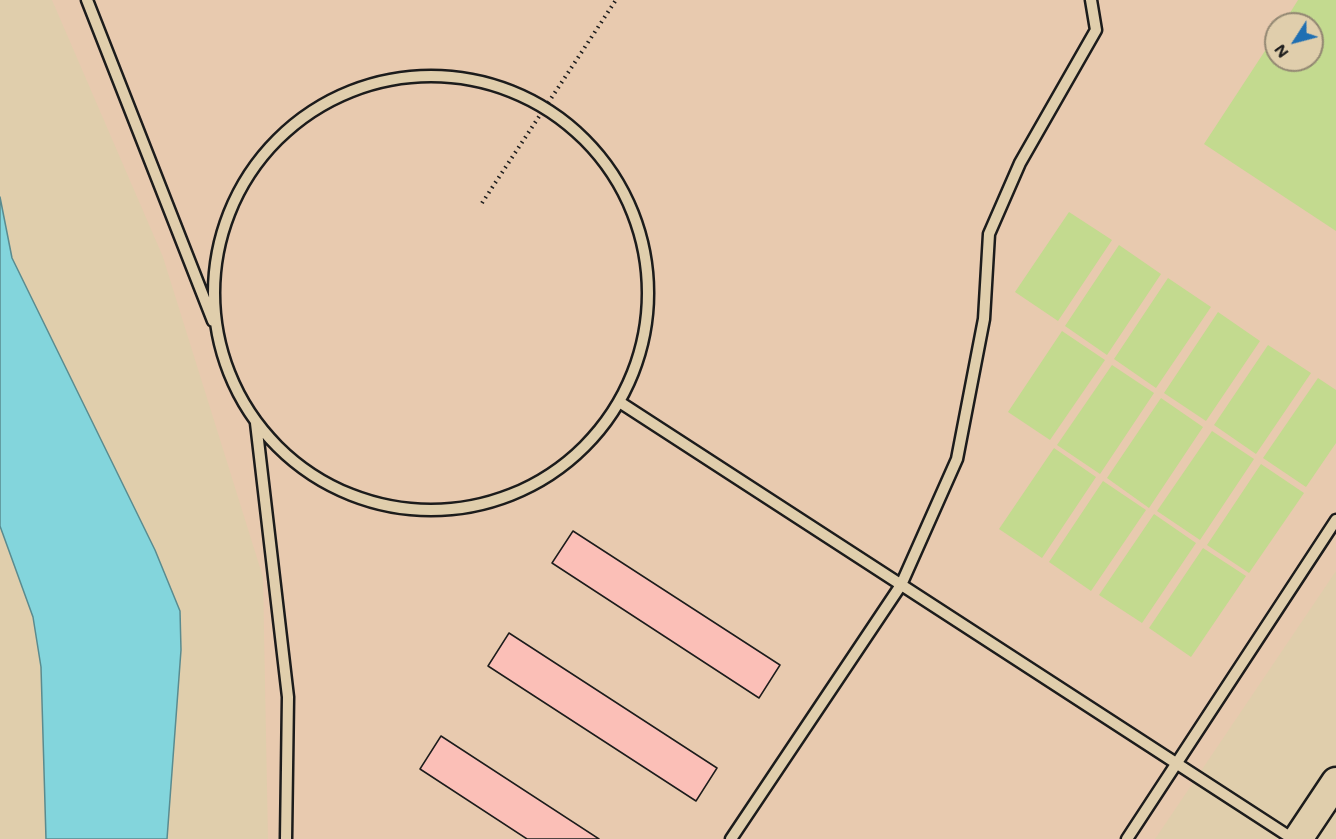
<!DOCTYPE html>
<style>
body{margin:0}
#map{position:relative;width:1336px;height:839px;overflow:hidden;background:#e0ceac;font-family:Mali,sans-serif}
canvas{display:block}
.north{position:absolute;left:1264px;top:12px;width:60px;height:60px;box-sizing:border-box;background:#e0ceac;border:2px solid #928772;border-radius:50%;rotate:234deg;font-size:16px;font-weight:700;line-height:24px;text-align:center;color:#1c1c1c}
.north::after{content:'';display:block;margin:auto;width:21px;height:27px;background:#1f6fb2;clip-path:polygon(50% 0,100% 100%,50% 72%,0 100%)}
</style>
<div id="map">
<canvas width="1336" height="839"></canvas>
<div class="north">N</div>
</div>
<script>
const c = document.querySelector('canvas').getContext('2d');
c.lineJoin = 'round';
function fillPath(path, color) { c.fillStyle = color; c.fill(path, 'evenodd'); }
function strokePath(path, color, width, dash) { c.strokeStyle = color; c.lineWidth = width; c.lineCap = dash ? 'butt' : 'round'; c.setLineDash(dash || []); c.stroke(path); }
const built = new Path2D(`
 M52 0H1336V571L1155 839H268L263 577 163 257ZM1276 24H1312V60H1276Z`);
const green = new Path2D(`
 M1298 0H1336V231L1204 144 1276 34V60H1312V24H1283Z
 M1069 212 1112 240 1058 321 1015 292Z
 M1119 245 1161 274 1107 355 1065 326Z
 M1168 278 1211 307 1156 388 1114 359Z
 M1218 312 1260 341 1206 421 1164 393Z
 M1062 331 1105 360 1050 440 1008 412Z
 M1268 345 1311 373 1256 454 1214 425Z
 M1112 365 1154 393 1100 474 1057 445Z
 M1318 378 1336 390V443L1306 487 1263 458Z
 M1161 398 1203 427 1149 508 1107 478Z
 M1212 431 1254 459 1200 540 1157 511Z
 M1054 448 1096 477 1042 558 999 529Z
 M1261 464 1304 493 1249 573 1207 545Z
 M1103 481 1146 510 1091 591 1049 562Z
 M1154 514 1196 543 1142 623 1099 595Z
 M1203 548 1246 576 1191 657 1149 628Z`);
const water = new Path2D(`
 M0 197 12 258 155 550 180 611 181 650 167 839H46L41 667 33 617 0 526Z`);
const building = new Path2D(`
 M573 531 780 665 759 698 552 563Z
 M509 633 717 768 696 801 488 666Z
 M441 736 599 839H527L420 769Z`);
const path = new Path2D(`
 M482 203 616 0`);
const lane = new Path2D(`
 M87 0 213 321
 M214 293a217 217 0 1 1 434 0a217 217 0 1 1-434 0Z
 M621 403 1293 839
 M256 423 288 697 286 839
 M731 839 901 585 957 459 984 319 989 234 1020 163 1096 30 1091 0
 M1127 839 1336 520`);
const secondary = new Path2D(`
 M1298 839 1336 782`);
fillPath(built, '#e8caaf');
fillPath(green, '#c3da8f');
fillPath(water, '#83d5dc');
strokePath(water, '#5a8b8f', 1.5);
fillPath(building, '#fbbfb7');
strokePath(building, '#1c1c1c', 1.5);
strokePath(lane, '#1c1c1c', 15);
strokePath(secondary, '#1c1c1c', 33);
strokePath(path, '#1c1c1c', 4, [1.5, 4.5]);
strokePath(lane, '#e0ceac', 10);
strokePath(secondary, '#e0ceac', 28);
</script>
